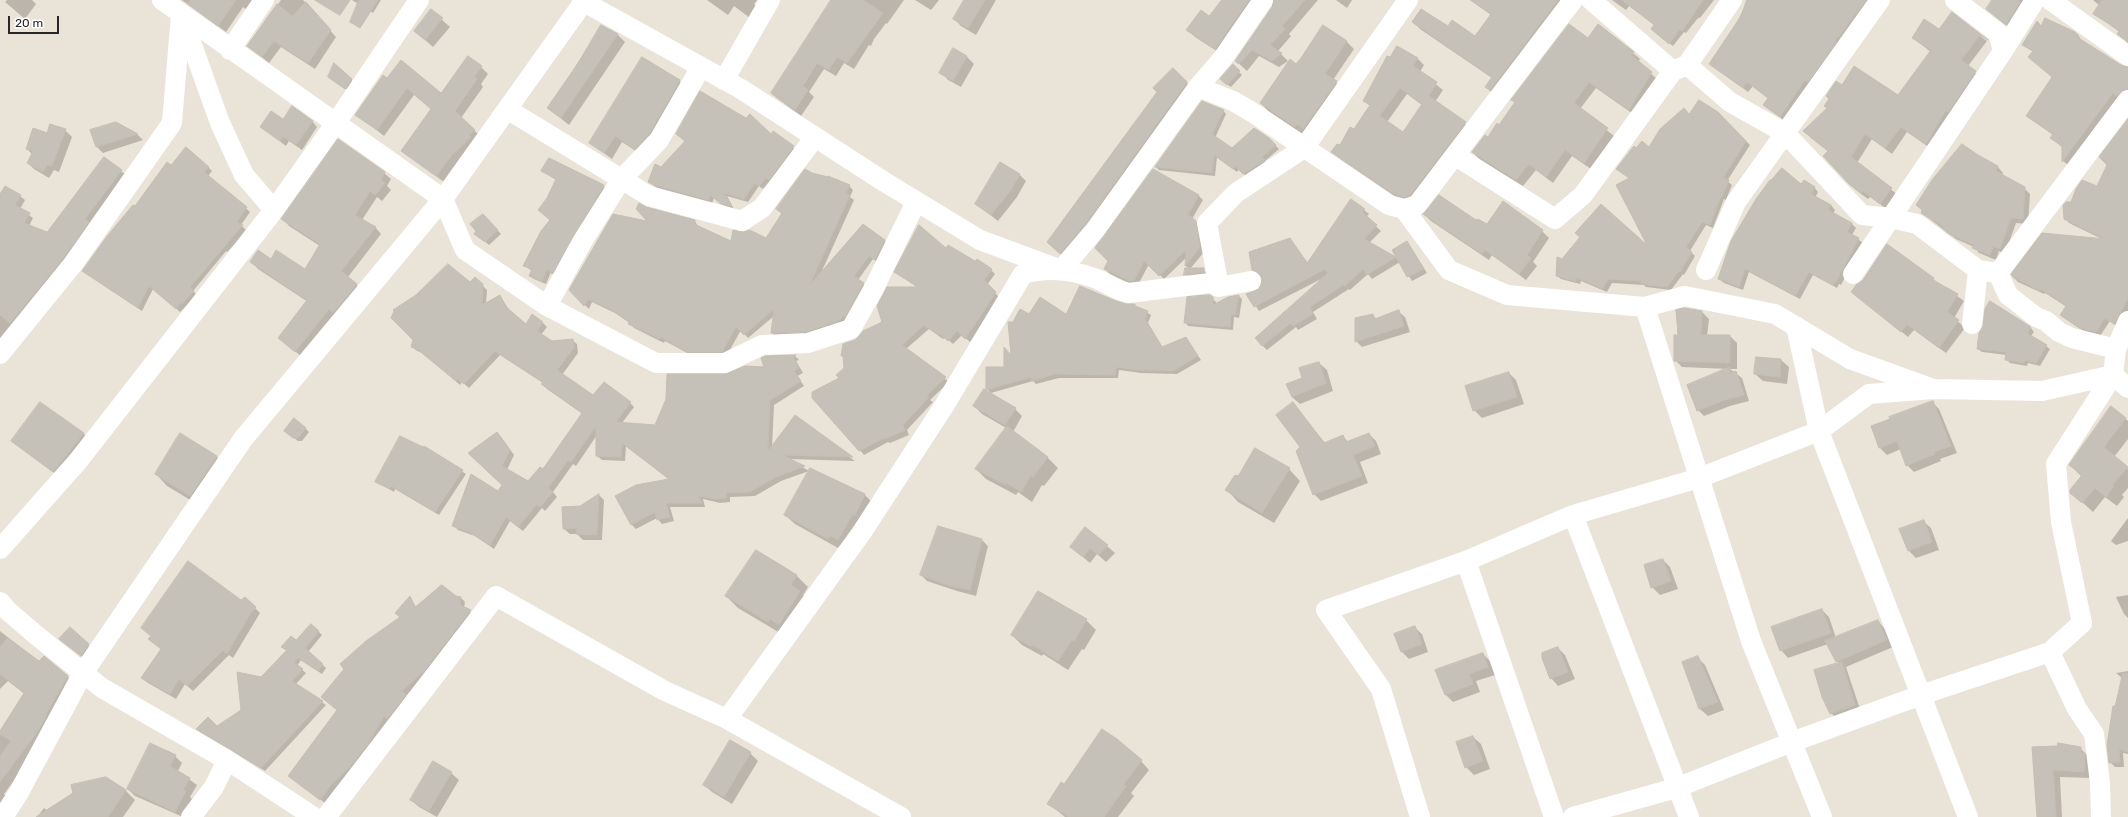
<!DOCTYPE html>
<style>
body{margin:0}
#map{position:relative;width:2128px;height:817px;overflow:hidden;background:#eae3d8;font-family:Rubik,sans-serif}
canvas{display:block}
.scale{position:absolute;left:8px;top:16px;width:51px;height:18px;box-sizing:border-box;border:2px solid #272727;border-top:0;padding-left:5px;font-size:12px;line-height:14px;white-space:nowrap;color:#272727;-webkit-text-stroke:3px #fff;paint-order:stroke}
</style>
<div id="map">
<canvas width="2128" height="817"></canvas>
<div class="scale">20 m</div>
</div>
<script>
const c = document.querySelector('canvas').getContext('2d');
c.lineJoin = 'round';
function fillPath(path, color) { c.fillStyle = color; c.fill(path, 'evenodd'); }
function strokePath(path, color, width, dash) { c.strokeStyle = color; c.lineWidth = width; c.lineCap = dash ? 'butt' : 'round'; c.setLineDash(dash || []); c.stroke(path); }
const shadow = new Path2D(`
 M7 0H32L36 4 25 19 5 2Z
 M182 0H255L250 12 243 7 226 32Z
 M281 0H303L336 37 315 69 281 47 269 63 248 46Z
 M352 0H381L373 13Z
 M707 0H757L754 4 757 7 750 18 734 6 728 15Z
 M832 0H904L887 24 886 23 874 39 871 46 869 45 854 69 844 63 836 76 824 69 809 92 814 97 801 116 773 95Z
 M915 0H939L931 10Z
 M965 0H996L976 35 961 26 954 19Z
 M1222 0H1261L1223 55 1195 37 1188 30 1210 18Z
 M1274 0H1318L1289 34 1291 36 1278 51 1288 61 1279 67 1259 56 1247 71 1236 61 1274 7Z
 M1336 0H1352L1347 8Z
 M1470 0H1560L1565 5 1493 94 1486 87 1492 78 1420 29 1413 22 1448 28 1476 37 1491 15Z
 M1612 0H1714L1700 18H1698L1686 33 1684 32 1673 46 1656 33 1655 25 1630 5 1626 10Z
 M1748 0H1874L1785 121 1764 105 1769 99 1753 86 1748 92 1711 64 1739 21 1738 20Z
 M1993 0H2030L2013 31 1987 9Z
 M2093 0H2128V43L2119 34 2120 32 2094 14 2100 6Z
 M431 10 450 27 433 47 415 31Z
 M1952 14 1988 42 1987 41 1968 66 1981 78 1933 150 1907 132 1892 154 1872 139 1857 163 1898 195 1887 209 1870 197 1868 199 1857 191 1850 184 1829 152 1810 137 1842 86 1898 97 1931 52 1913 38 1940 30Z
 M602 26 618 35 625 42 569 125 548 108Z
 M1323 26 1347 42 1354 49 1333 80 1344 90 1303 134 1268 111 1261 103 1297 65Z
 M2042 27 2078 35 2082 41 2121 66 2128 67V94L2122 100 2118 97 2068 165 2063 161V148L2051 138 2053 135 2027 116 2053 78 2033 52 2024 45Z
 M1589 39 1633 53 1640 59 1638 62 1658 80 1636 116 1596 88 1580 109 1614 136 1591 169 1572 156 1553 183 1536 170 1523 186 1479 159 1473 152Z
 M1397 47 1418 59 1424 65 1420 72 1443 90 1435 102 1472 129 1417 201H1402L1339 158 1333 152 1340 146 1354 130 1370 106 1365 101ZM1407 94 1422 105 1403 133 1387 122Z
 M954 49 967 57 974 64 961 87 948 80 941 72Z
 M643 58 679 81 686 88 642 155 622 142 612 159 590 143Z
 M1233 66 1242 75 1231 87 1225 83Z
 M481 67 488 74 481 84 483 87 461 118 482 138 444 182 402 151 432 109 414 95 384 136 357 114 387 79 442 94Z
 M1173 69 1194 90 1068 260 1056 250Z
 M329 77 351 80 355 83 349 91Z
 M1223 110 1226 114 1215 138 1232 149 1273 143 1279 149 1265 161 1268 164 1247 177 1239 169 1237 172 1217 157 1215 176 1159 170 1156 167Z
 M1717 113 1750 145 1727 181 1732 185 1726 200 1724 199 1713 228 1706 225 1690 251 1695 256 1684 275 1683 274 1671 290 1646 287 1644 285 1612 283 1607 292 1581 281 1580 284 1561 279 1557 276 1562 260 1650 249 1630 179 1636 149 1649 148 1690 116Z
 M283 121H312L317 127 302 150 289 141 286 146 261 127Z
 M116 123 137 134 143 140 103 153 97 147Z
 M65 130 72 137 59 172 54 170 49 178 34 169 28 163 32 154 27 149 48 134Z
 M677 134 771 135 797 150 773 183 770 181 763 189 759 186 748 202 727 196 734 209 726 207 714 198 712 203 658 189 649 181 686 142Z
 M1977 156 1998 167 2003 173 2002 175 2024 188 2030 194 2028 224 2016 223 2005 254 1999 251 1996 260 1979 253 1974 247 1956 239 1922 213Z
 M104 158 126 175 92 227 0 342V196H20L25 200 20 209 33 218 29 226 47 233Z
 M1000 163 1020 175 1026 181 1017 197 998 221 976 204Z
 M171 166 208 167 212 171 208 176 250 212 241 225 246 230 239 240 227 252 226 251 193 291 197 295 180 312 153 289 142 311 83 271Z
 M2128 170V311L2119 328 2110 321 2100 336 2085 332 2066 319 2061 315 2067 307 2045 293 2044 294 2018 282 2013 277 2104 240 2069 223 2065 218 2072 203Z
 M542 171 603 186 607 189 556 276 551 272 546 284 534 279 530 276 532 271 525 266 551 220 548 199 556 180Z
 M384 173 391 179 387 186 391 190 382 201 377 197 362 220 375 227 381 234 348 277 363 291 302 357 279 338 308 302 258 269 252 262 271 260 305 271 320 246 289 226 283 219Z
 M812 174 849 186 853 190 850 197 854 200 821 273 884 240 888 245 879 263 873 259 858 280 867 288 848 321 811 335 776 337 772 333 774 316 748 338 741 330 727 355H691L665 341 664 343 634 328 630 323 615 313 592 302 589 309 570 290 650 223 646 208 695 221 698 227 732 243 766 240 782 214 777 209Z
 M1801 186 1814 187 1818 192 1815 198 1831 205 1835 210 1833 214 1852 224 1856 228 1852 235 1863 243 1841 285 1839 284 1837 288 1813 275 1800 299 1749 272 1743 290 1724 283 1719 279Z
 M1198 195 1203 200 1192 219 1200 226 1204 252 1190 269H1203L1207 275 1189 278 1185 274 1189 269 1186 266V258L1164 279 1149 264 1138 285H1133L1110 274 1105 269Z
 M1364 210 1369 214 1366 217 1381 231 1369 243 1398 259 1407 242 1427 273 1412 281 1400 262 1372 279 1368 274 1350 290 1349 289 1313 312 1317 319 1298 330 1296 327 1267 350 1262 345 1323 278 1259 311 1248 294 1259 290 1263 279 1253 269 1290 239 1308 263Z
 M1424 214 1477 221 1487 226 1542 231 1549 238 1533 262 1537 266 1526 280 1492 255 1489 260 1431 221Z
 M487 219 501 234 489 245 475 234Z
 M947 249 976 263 977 260 991 270 995 274 987 285 999 297 970 342 962 335 953 344 945 337 943 339 929 329 906 349 949 382 930 400 933 402 907 430 909 435 890 443 888 442 864 455 860 450 840 378 845 368 844 358 842 356 844 344 856 341 883 322 918 288 896 272Z
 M475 278 487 290 486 304 500 296 510 311 526 325 542 322 547 327 541 335 552 342 572 340 577 344 578 353 562 375 593 397 630 403 634 407 622 423 656 426 726 375 765 368V357L795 356 799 360 796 361 803 373 797 376 804 386 774 405 772 447 795 417 855 461 789 459 809 471 781 481 755 496 730 497V502L720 503 703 499 705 507H670L674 521 662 524 657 518 636 529 631 524 670 480 626 446 625 461 602 460 597 456V435L576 466 573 464 553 492 557 497 545 511 542 508 523 531 510 521 494 549 475 536 458 530 454 526 498 492 504 486 470 453 501 437 514 455 507 470 528 482 543 471 583 414 547 389 543 383 500 355 469 388 462 382 460 385 423 353 417 351 412 347 414 340Z
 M1933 279 1964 301 1954 318 1965 328 1946 353 1914 330 1908 337 1852 292Z
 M1210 296 1216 302V305L1239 296 1242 299 1239 318 1234 317 1233 330 1188 326 1185 322Z
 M1991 303 2031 328 2034 332 2031 336 2050 349 2040 366 2028 363 2027 366 2010 363 2006 359 2007 355 1982 352 1978 349Z
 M1126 305H1134L1151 315 1148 323 1163 348 1186 338 1201 360 1177 374 1141 373 1119 370 1118 378H1059L1036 384 1033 381 991 393 987 389 1012 357 1014 323 1029 315H1066Z
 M1399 312 1405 317 1410 332 1362 347 1356 341 1373 315 1376 319Z
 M1702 312 1709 319 1707 336H1730L1737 343V369H1730L1742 378 1749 401 1730 406 1704 416 1698 410 1729 369 1682 367 1675 360 1679 336Z
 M1781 360 1789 367 1787 384 1763 381 1755 374Z
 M1319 363 1327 370 1333 391 1300 404 1292 397Z
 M1509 373 1516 380 1524 404 1482 418 1474 410Z
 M1932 402 1939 409 1957 453 1940 459 1941 461 1914 472 1907 465 1901 449 1887 455 1880 448 1872 426Z
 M1293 403 1325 443 1343 436 1348 442 1369 434 1376 441 1381 454 1360 462 1368 483 1321 501 1314 494Z
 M974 406 1015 409 1022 416 1013 432 1047 457 1058 468 1044 486 1042 485 1032 502 1018 492 1016 495 986 479 976 469 1006 428 982 414Z
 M2112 408 2128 421V439L2114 457 2128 469V488L2122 495 2124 497 2117 506 2105 497 2093 512 2071 492 2082 477 2070 465Z
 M305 428 309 432 302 441H298L289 434Z
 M83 433 90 441 61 478 12 441Z
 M181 434 217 457 228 468 202 507 167 486 156 474Z
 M424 447 466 474 439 515 395 489 394 492 377 482Z
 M1289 469 1300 481 1274 523 1238 502 1227 490 1238 477Z
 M811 470 865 495 874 504 848 549 840 545 838 548 795 524 785 515Z
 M599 495 604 500 602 540H583L577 534H570L564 529 581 507Z
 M2128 518V541L2116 545 2111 541Z
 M1923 521 1931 528 1939 550 1916 558 1909 551 1901 529Z
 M1086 528 1115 553 1106 562 1097 554 1090 563 1071 547Z
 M982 540 988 546 976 596 957 591 927 581 921 575Z
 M1663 560 1670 567 1678 589 1660 595 1652 587Z
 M797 576 808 587 803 595 811 603 780 633 738 608 726 596Z
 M2128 595V618L2124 614 2116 597Z
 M410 597 416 607 456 597 461 598 465 602 464 608 474 615 428 675 406 696 409 700 353 772 335 789 325 803 289 776 338 710 401 618Z
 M241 601 255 608 260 613 233 658 229 655 193 691 185 684 176 699 148 683 142 678 162 649Z
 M1822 610 1829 617 1836 638 1878 621 1884 628 1893 647 1846 667 1861 712 1838 720 1831 713 1839 663 1828 644 1788 658 1781 650Z
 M1086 620 1096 630 1084 650 1082 649 1068 670 1043 654 1042 656 1022 645 1012 635Z
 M1414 627 1422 634 1428 652 1409 659 1401 651Z
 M0 631 39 662 67 676 75 684 48 735 4 794 10 800 0 815V733L25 694 8 681 0 689Z
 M318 631 322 635 308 652 326 668 322 674 301 660 297 666 306 673 296 684 326 705 265 771 197 729 217 728 242 710 262 678 287 651 282 647Z
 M61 639 88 645 96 653 89 663Z
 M1558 648 1565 655 1575 679 1558 686 1551 678Z
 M1483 654 1490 661 1495 675 1476 681 1480 692 1453 702 1446 695Z
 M1698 658 1705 665 1724 710 1708 716 1700 709 1683 663Z
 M2128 671V754L2123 753 2124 767H2115L2110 762 2116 707 2123 679 2116 673Z
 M1473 737 1481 744 1490 769 1474 775 1466 767Z
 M2033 748H2080L2087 755 2091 778 2060 777 2062 817H2038Z
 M750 753 758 761 732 804 712 792 704 785Z
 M175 756 182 763 178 771 197 785 190 797 192 799 183 817 135 796 128 789Z
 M1141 761 1149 770 1131 793 1134 796 1118 817H1065L1049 804 1065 785Z
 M451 773 459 780 437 817 419 807 411 800Z
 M106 778 126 791 135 800 123 817H37L44 808 48 811Z`);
const building = new Path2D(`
 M191 0H236L218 26 188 4Z
 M315 0H350L340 15Z
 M359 0H378L360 28 350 22Z
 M831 0H863L883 13 847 63 837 57 829 70 817 63 803 86 808 90 795 110 771 93Z
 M964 0H985L968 28 953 19Z
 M1222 0H1249L1215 49 1186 30 1201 10 1209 16Z
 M1274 0H1305L1282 26 1285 29 1270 45 1282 53 1272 61 1252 50 1239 64 1235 61 1272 7Z
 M1471 0H1558L1490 90 1485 87 1492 77 1412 22 1421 9 1448 26 1452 20 1475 36 1491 14Z
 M1622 0H1703L1682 31 1680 29 1669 44 1651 29 1654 25Z
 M1747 0H1866L1838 38 1837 37 1833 47 1808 82 1805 80 1780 117 1763 105 1768 98 1747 82 1743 88 1709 64 1741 16Z
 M1992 0H2018L2020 2 2006 25 1986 9Z
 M2102 0H2128V42L2117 34 2120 30 2093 14Z
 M306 2 331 30 308 63 274 41 262 57 247 46 277 4 292 16Z
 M431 9 443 18 425 40 414 31Z
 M1952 12 1988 40 1980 35 1961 60 1976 71 1948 112 1946 110 1926 144 1901 127 1885 148 1865 134 1851 157 1892 188 1880 204 1863 191 1861 193 1849 184 1823 156 1828 151 1803 131 1827 108 1824 106 1829 99 1826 96 1836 81 1842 85 1854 66 1898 95 1931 50 1912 38 1924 19 1939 29Z
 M2045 18 2075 32 2078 35 2077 37 2121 65 2128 67V89L2123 90 2117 96 2113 93 2062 162V146L2050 138 2053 134 2026 116 2052 77 2028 57 2033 51 2022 45 2037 21 2041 26Z
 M1569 24 1588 38 1598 24 1634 52 1631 55 1652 72 1629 110 1589 82 1574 103 1608 128 1584 163 1565 150 1546 177 1529 164 1516 180 1472 152 1485 135 1488 137 1497 123 1499 125 1515 102 1511 100Z
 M601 25 618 34 561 118 547 108 577 65Z
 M1323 25 1347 41 1325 74 1337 81 1303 129 1297 124 1295 127 1260 103 1290 59 1296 64 1301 58Z
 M1397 46 1418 58 1413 66 1437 82 1429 96 1466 122 1410 195 1404 197 1394 194 1331 152 1337 144 1340 145 1350 127 1354 129 1370 105 1363 101 1387 56 1390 57ZM1400 88 1422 104 1403 132 1380 116Z
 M953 48 967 56 953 81 939 73Z
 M468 56 482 66 474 77 477 79 455 111 475 130 469 136 471 137 451 156 436 176 401 151 431 109 407 88 377 130 355 115 383 75 387 78 401 60 441 93Z
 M642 57 680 80 650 133 635 149 615 136 604 153 589 143Z
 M334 63 352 79 345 89 328 77Z
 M1233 64 1240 71 1227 85 1220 79Z
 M1173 68 1187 82 1086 223 1060 254 1047 242 1157 92 1153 88Z
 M700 91 746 118 750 114 771 134 773 131 794 146 769 180 766 178 759 186 755 183 744 199 724 193 731 206 721 204 710 195 708 200 654 185 648 182 655 164 661 167 685 141 676 134Z
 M1699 100 1718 112 1746 141 1723 178 1729 180 1722 197 1721 196 1710 225 1702 222 1686 247 1692 252 1680 272 1679 271 1667 287 1641 284V281L1608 279 1603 289 1577 278 1576 281 1556 276 1557 257 1562 259 1580 237 1575 233 1601 204 1647 245 1616 185 1629 178 1616 169 1634 146 1636 148 1642 141 1649 147 1660 129 1684 108 1689 114Z
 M1202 101 1224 110 1212 134 1232 148 1254 128 1269 138 1276 145 1262 157 1265 160 1243 174 1235 166 1233 169 1214 155 1212 173 1155 167Z
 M292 106 313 121 296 145 283 137 280 141 260 127 271 111 283 119Z
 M2128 119V299L2114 324 2105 318 2096 332 2079 328 2060 315 2066 306 2041 289 2040 291 2013 277 2011 274 2042 233 2105 239 2064 219 2063 205 2066 202H2071L2076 189 2082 180 2097 186 2107 165 2099 157Z
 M116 122 138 134 96 147 90 130Z
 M50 124 66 129 52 166 47 165 43 172 27 163 33 151 26 149 33 128 47 133Z
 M338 139 385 172 381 180 385 183 375 195 370 191 355 215 376 227 341 271 357 284 333 313 329 309 295 352 278 338 307 300 250 262 258 250 271 259 276 250 305 269 320 244 281 219Z
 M1962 144 1978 155 1998 166 1996 171 2025 187 2023 219 2011 218 2000 249 1993 246 1990 255 1972 248 1974 245 1949 234 1943 229 1944 227 1921 213 1922 210 1916 205 1932 180Z
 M186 147 209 167 204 172 247 207 237 222 243 225 190 287 194 291 182 304 180 303 176 309 149 286 138 308 82 271 108 235 133 205 135 206 167 162 171 165Z
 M104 157 122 170 85 219 89 222 64 257 10 323 0 315V194L5 186 21 195 15 205 30 213 24 223 47 232Z
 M549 158 604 185 552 274 547 269 542 281 529 276 532 269 523 266 541 231 550 220 538 210 547 198 556 179 541 171Z
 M1000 162 1020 174 1011 190 991 215 975 204Z
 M1782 168 1801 184 1804 180 1815 187 1811 194 1831 205 1828 210 1852 223 1847 232 1859 238 1836 282 1835 281 1833 285 1809 272 1795 296 1745 269 1739 287 1718 279 1731 241 1756 199 1770 180H1771Z
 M805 169 812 173 828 177V176L850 185 846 193 850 195 809 286 863 224 885 240 875 260 869 256 854 276 864 283 846 315 838 321 806 332 771 333 774 309 744 335 736 327 722 352H686L661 337 660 339 628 324 629 322 610 309 588 299 584 306 569 290 613 214 647 221 636 209 639 203 646 207 695 220 694 224 731 241 733 230 743 232 750 230 766 238 782 213 776 209Z
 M1153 169 1199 195 1188 214 1196 221 1200 247 1185 266 1186 250 1159 276 1144 261 1134 281H1130L1104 269 1108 261 1095 248Z
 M1439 195 1476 220 1478 219 1487 224 1503 201 1543 230 1527 255 1531 258 1519 274 1485 250 1482 254 1423 214Z
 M1351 199 1365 209 1362 212 1377 225 1364 239 1396 257 1392 250 1407 241 1424 269 1407 277 1396 257 1367 275 1363 269 1345 286 1343 285 1310 307 1313 314 1293 326 1291 323 1262 346 1255 338 1328 273 1325 269 1254 307 1246 294 1259 289 1262 279 1259 273 1252 270 1249 252 1290 238 1307 263Z
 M483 214 498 230 485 242 474 234 476 231 470 224Z
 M919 225 946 248 948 245 975 261 977 259 992 269 984 280 996 292 965 339 957 331 948 341 940 334 939 335 924 325 902 345 946 377 927 395 929 397 903 425 905 430 885 439 884 438 859 451 812 398V392L839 378 836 375 844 368 843 355 841 356 843 344 855 340 863 331 882 322 877 306 887 287H918L894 272Z
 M1887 244 1934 278 1933 280 1958 294 1947 312 1959 320 1939 348 1907 324 1901 332 1851 292 1856 285 1863 280Z
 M448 264 470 282 475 277 483 284 482 305 500 295 506 307 526 324 532 314 543 322 537 331 552 341 573 339 574 348 557 370 593 395 604 382 631 402 616 422 655 425 666 399 667 374H725L745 366 764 367 761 358 765 356 796 355 793 356 799 368 794 371 801 381 770 400 768 451 795 415 853 457 782 455 805 466 776 477 750 492 726 493V498L715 499 699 496 702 503H666L670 517 657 520 655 512 631 525 615 496 636 485 669 479 622 443 621 457 596 456V426L571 462 568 460 548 488 553 492 540 507 537 504 518 527 506 517 490 545 469 532 452 526 471 474 498 491 502 485 468 453 497 432 510 450 502 466 528 481 540 467 543 469 582 413 541 384 543 382 495 351 464 384 458 379 456 381 417 349 411 347 413 340 391 318 394 311 393 310 416 295Z
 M1185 268H1204V272L1184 275Z
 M1080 286 1116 301 1126 304H1135V306L1148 311 1145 319 1162 347 1186 337 1198 356 1173 371 1137 370 1116 367 1115 375 1055 374 1032 381 1031 377 986 390V367H1004V347L1011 355 1008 322H1013L1020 309 1029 314 1040 297 1066 314Z
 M1210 295 1213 297V305L1228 297 1239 295 1235 315 1231 314 1230 327 1184 323 1187 297Z
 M1990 301 2031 327 2027 333 2047 345 2036 363 2025 360 2024 363 2005 360 2006 352 1977 349 1979 333 1983 326 1985 309Z
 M1684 308 1702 311 1701 335H1730V363L1674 361V335H1678L1676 310Z
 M1399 310 1404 326 1355 342V318L1373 314 1374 319Z
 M1756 357 1781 359 1780 377 1754 374Z
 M1319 362 1326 383 1292 397 1286 384 1302 378 1299 368Z
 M1730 367V373L1736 371 1744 395 1724 400 1697 411 1687 385Z
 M1509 372 1517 397 1473 411 1465 386Z
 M984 389 1016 408 1005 425 973 406Z
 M1933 401 1951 446 1934 452 1935 454 1906 466 1897 441 1879 448 1871 426 1890 419 1889 417Z
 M40 402 84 433 53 472 11 441Z
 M1293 402 1324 443 1343 435 1346 442 1369 433 1375 446 1353 455 1362 476 1313 495 1296 451 1300 447 1276 415Z
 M2111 406 2126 418 2104 447 2128 467 2112 485 2114 486 2106 497 2095 488 2082 503 2070 493V490L2082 475 2069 465Z
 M294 418 306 428 298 438H293L284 431Z
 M1007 426 1048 457 1033 477 1031 475 1021 492 1007 483 1006 485 975 469Z
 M180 433 217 456 190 496 155 474Z
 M400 436 423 447 424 446 463 470 435 512 391 486 390 489 375 482Z
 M1255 448 1290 468 1262 513 1225 490 1235 475 1238 476Z
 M810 468 865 494 855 515H852L838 540 830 536 828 539 784 515Z
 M599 494 597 535 576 534 577 528 563 529 562 507 580 506Z
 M1924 520 1932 542 1908 551 1899 529Z
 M938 526 982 539 970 590 950 586 920 575Z
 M1085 527 1108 545 1099 555 1090 548 1083 557 1070 547Z
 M756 550 797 575 791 585 800 591 779 625 770 619 768 622 725 596Z
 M1663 559 1671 581 1651 588 1644 565Z
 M188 561 241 600 245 597 256 607 250 614 227 654 223 650 187 686 179 679 170 694 141 678 161 649 148 639 151 636 141 628Z
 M442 585 456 596 461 597 460 605 471 610 424 671 402 691 406 695 387 719 384 716 368 744 349 768 331 785 320 800 288 776 337 710 321 697 344 669 340 664 366 641 400 617 395 613 410 596 415 607Z
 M1038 591 1087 619 1074 641 1072 640 1058 661 1033 645 1032 647 1011 635Z
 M1822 609 1831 633 1780 651 1771 627Z
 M1878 620 1887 640 1836 662 1825 641Z
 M311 624 319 631 305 648 323 664 318 671 298 658 294 662 303 669 292 681 323 701 261 768 196 729 208 717 217 726 241 710 237 672 261 677 287 650 281 647 291 636 296 640Z
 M1415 626 1422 644 1401 652 1394 634Z
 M70 627 89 644 81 656 59 639Z
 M8 638 39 661 44 656 68 676 46 714 47 715 40 728 0 782V756L11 741 0 734V731L24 693 0 674V647Z
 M1558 647 1568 672 1550 679 1542 658V653Z
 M1483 653 1488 667 1469 674 1473 684 1445 695 1435 670Z
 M1698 656 1718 702 1699 709 1682 662Z
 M1842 662 1855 705 1830 714 1822 697 1814 670Z
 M2123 673 2128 674V752L2119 749 2120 762 2109 763 2107 745 2113 706H2115Z
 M1102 729 1117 739 1142 760 1123 785 1126 786 1104 817H1069L1047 804 1061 782 1064 784Z
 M1473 736 1483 761 1465 768 1456 742Z
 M730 740 751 752 724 797 703 785Z
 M150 743 176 755 170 766 190 778 183 790 186 791 175 812 127 789Z
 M2058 743 2081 747V753H2085L2084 772 2053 770 2056 817H2037L2032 747 2057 746Z
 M433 761 452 772 429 811 410 800Z
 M106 777 126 790 108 817H36L73 793 71 785Z`);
const street = new Path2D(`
 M162 0 443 199 465 250 547 306 656 363H725L762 345 808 343 851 329 874 288 916 202
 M1591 0 1673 71 1687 65 1730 102 1785 133 1862 215 1891 218 1917 224 1978 270 1998 273
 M1955 0 1998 33 2003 51
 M2050 0 2128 56
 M584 2 741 89 883 181 980 240 1061 270 1095 230 1198 87 1223 58 1263 0
 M230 50 264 0
 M1687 65 1732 0
 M724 80 770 0
 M1198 87 1233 101 1252 112 1389 205 1404 209 1417 205 1573 0
 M507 109 649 196 742 221 762 208 815 137
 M1456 156 1555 219 1583 195 1673 71
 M1404 209 1449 270 1507 295 1645 307 1685 296 1775 314 1850 359 1933 389 2042 391 2113 375 2128 388
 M1706 270 1736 202 1880 0
 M1853 274 2003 51 2035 0
 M1218 282 1207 223 1236 193 1304 148 1408 0
 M547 306 582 242 621 180 659 140 701 67
 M1645 307 1751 641 1822 817
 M1972 324 1978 270
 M1796 326 1819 431 1968 817
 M2116 349 2072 338 2059 332 2046 321 2036 317 2008 295 1998 273 2128 100
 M0 354 73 264 172 123 181 14 220 123 244 175 274 210
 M1573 515 1689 817
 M0 549 78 461 274 210 335 124 419 0
 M1466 561 1554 817
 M0 602 8 611 36 635 102 688 227 760 314 817
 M727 719 901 817
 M3 817 18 794 83 673 243 439 443 199 585 0
 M191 817 214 787 227 760
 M326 817 496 596 665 691 727 719 862 532 944 406 1023 274C1047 267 1073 270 1097 279 1109 284 1115 290 1129 293L1218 282V287L1251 281
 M1420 817 1381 689 1326 610 1466 561 1573 515 1699 478 1819 431 1869 394 1933 389
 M1573 817 1676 788 1792 742 1921 695 2050 652
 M2101 817 2100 783 2094 734 2077 709 2050 652 2082 623 2061 522 2056 464 2113 375 2116 349 2128 321`);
fillPath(shadow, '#0003');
fillPath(building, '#c5c0b8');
strokePath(building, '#c4bfb2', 1);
strokePath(street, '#fff', 20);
</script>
